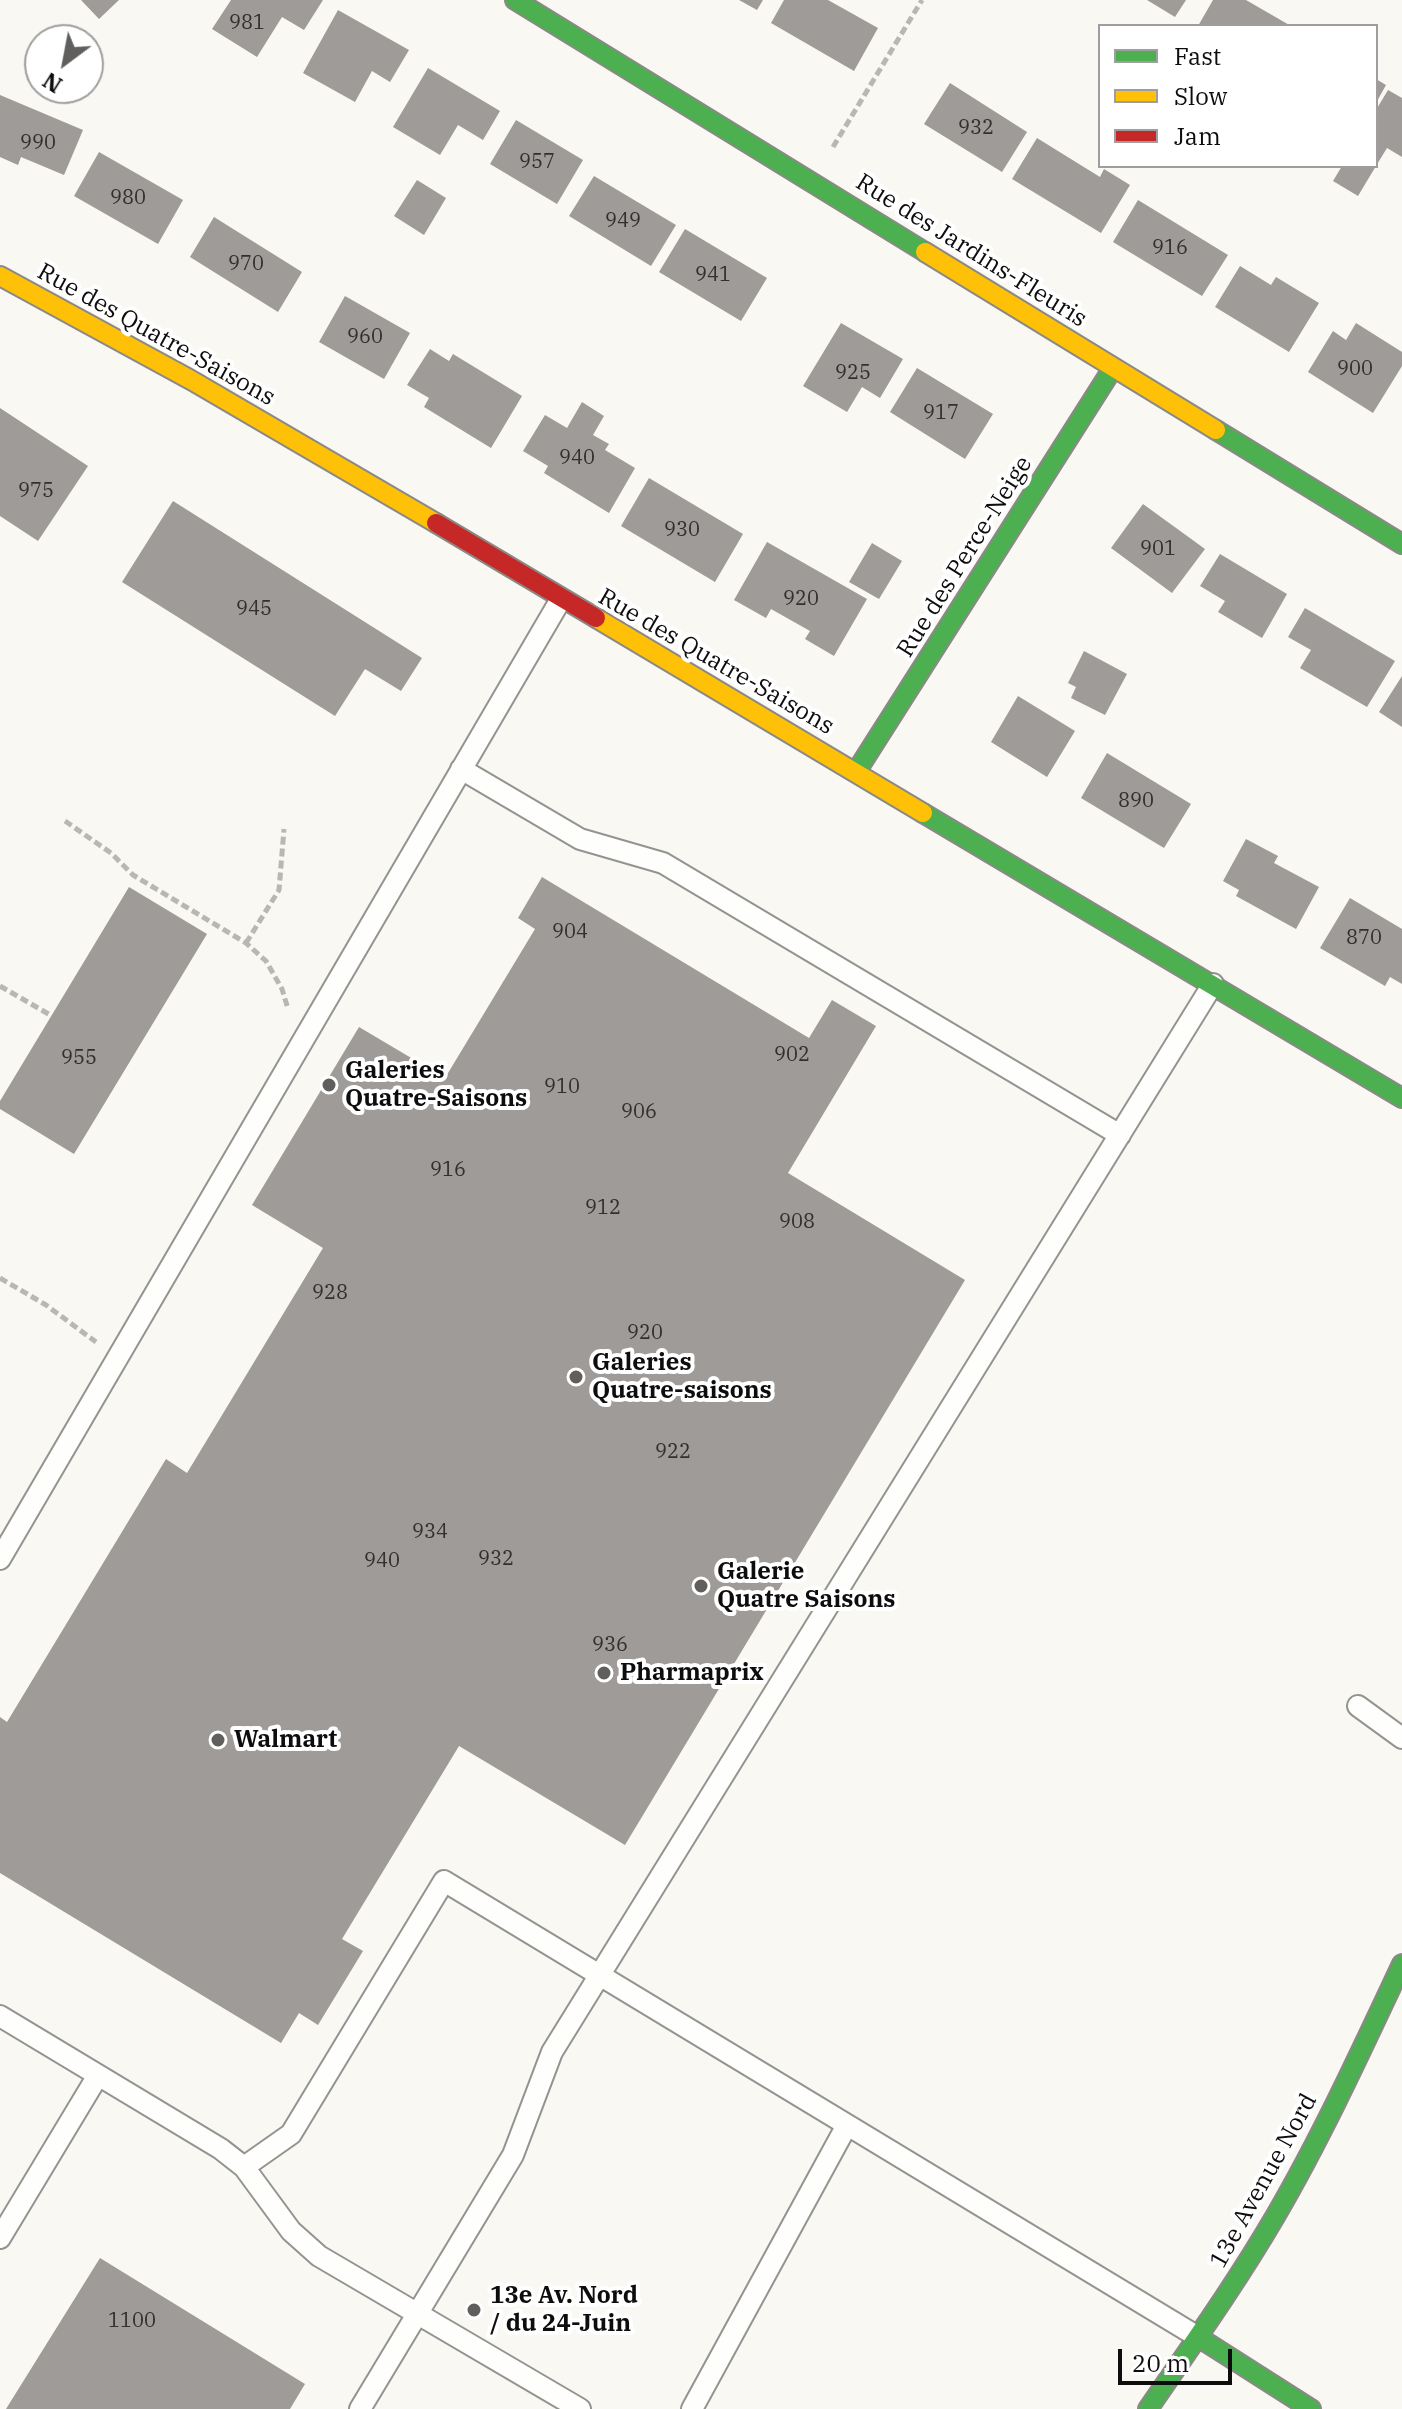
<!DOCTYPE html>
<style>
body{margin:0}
#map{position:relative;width:1402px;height:2409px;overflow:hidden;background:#faf8f2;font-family:"IBM Plex Serif",serif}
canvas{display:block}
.legend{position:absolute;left:1098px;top:24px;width:280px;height:144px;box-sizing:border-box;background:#fff;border:2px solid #9e9e9e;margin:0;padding:10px 14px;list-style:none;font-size:24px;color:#0d0d0d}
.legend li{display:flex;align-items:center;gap:16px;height:40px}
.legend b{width:40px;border:2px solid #9e9e9e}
.north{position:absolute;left:24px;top:24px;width:80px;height:80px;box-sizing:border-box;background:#fff;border:2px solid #9e9e9e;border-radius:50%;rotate:212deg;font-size:22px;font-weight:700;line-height:32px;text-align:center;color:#0d0d0d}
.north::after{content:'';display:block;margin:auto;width:28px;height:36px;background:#605f5d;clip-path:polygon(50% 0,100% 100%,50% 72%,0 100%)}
.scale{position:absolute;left:1118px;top:2349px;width:114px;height:36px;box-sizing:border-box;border:4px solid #0d0d0d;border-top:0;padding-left:10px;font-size:24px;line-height:28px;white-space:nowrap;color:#0d0d0d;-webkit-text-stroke:6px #fff;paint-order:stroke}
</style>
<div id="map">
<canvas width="1402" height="2409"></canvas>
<ul class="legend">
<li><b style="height:10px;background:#4caf50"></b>Fast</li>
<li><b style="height:10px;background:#ffc107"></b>Slow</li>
<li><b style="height:10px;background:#c62828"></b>Jam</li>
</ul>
<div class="north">N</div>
<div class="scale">20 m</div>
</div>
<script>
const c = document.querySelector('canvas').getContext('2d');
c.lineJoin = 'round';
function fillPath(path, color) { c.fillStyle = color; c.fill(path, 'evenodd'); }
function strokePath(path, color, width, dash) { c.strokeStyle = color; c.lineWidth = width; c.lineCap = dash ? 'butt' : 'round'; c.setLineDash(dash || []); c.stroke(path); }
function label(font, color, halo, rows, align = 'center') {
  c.font = font + ' "IBM Plex Serif",serif'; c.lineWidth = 8; c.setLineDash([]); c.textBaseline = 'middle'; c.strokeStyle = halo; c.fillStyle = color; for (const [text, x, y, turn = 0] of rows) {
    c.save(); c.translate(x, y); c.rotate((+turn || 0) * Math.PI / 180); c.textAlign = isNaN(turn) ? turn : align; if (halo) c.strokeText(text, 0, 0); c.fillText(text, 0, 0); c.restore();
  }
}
const building = new Path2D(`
 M81 0H119L99 19Z
 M231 0H323L304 30 282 17 257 57 212 29Z
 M739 0H763L757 10Z
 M784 0H828L878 28 854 71 771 23Z
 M1147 0H1186L1175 17Z
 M1213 0H1246L1291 26H1198Z
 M338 10 409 50 390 82 372 71 355 102 303 73Z
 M428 68 500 111 483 140 458 125 440 155 393 127Z
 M1376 79 1386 85 1376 103Z
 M950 83 1027 132 1002 172 924 124Z
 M1388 90 1402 98V157L1387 148 1376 166V110Z
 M0 95 83 130 64 175 21 157 18 165 0 157Z
 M516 120 583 160 557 204 490 164Z
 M1037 138 1100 177 1104 169 1130 185 1101 233 1012 179Z
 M99 152 183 200 158 244 74 196Z
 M1342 166H1376L1358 196 1333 181Z
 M594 176 676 225 651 266 569 216Z
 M417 180 446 198 424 235 394 216Z
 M1138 200 1228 255 1202 296 1113 242Z
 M214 217 302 272 278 312 190 257Z
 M685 229 767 278 741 321 659 272Z
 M1240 266 1271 285 1276 277 1319 303 1289 352 1215 307Z
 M345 296 410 333 384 379 319 342Z
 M841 323 903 359 880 398 862 387 847 412 803 386Z
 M1356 323 1402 352V366L1373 413 1308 372 1333 331 1346 340Z
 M430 349 449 361 453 354 522 396 491 448 424 407 429 398 407 385Z
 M917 368 993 414 965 459 890 412Z
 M582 402 604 416 593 435 609 444 605 450 635 468 609 513 544 473 548 466 523 451 545 415 567 428Z
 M0 408 88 466 38 541 0 516Z
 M649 478 743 534 715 582 621 526Z
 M173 501 422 658 401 691 365 669 335 716 122 582Z
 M1143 504 1205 549 1172 593 1111 548Z
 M767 542 867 599 834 656 805 639 810 631 771 609 766 618 734 600Z
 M872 543 902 561 879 599 849 582Z
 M1220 554 1287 594 1262 638 1218 612 1225 601 1200 586Z
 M1305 608 1395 661 1367 707 1300 668 1311 650 1288 637Z
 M1084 651 1127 674 1105 715 1071 698 1076 687 1068 683Z
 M1402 676V727L1379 712Z
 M1018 696 1075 731 1047 777 991 742Z
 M1107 753 1191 804 1164 848 1081 798Z
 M1246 839 1278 856 1274 863 1319 887 1296 929 1236 896 1239 890 1223 881Z
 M542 877 809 1038 832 1000 876 1026 788 1173 965 1280 625 1845 459 1746 342 1939 363 1951 318 2025 299 2013 281 2043 0 1873V1717L7 1722 166 1459 187 1473 323 1248 252 1205 359 1027 445 1078 535 929 518 918Z
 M129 887 207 934 74 1154 0 1109V1101Z
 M1350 898 1402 929V984L1390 977 1385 986 1320 948Z
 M100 2258 305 2384 290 2409H6Z`);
const path = new Path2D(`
 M833 147 922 0
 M65 821 111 853 133 875 246 943 266 961 282 989 288 1009
 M246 943 279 890 284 829
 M0 986 52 1016
 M0 1278 46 1305 96 1342`);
const lane = new Path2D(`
 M461 769 580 839 663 863 1120 1135
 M0 1559 561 599
 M1358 1706 1402 1738
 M0 2016 221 2149 244 2167 291 2231 319 2256 580 2409
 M244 2167 291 2134 444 1881 1198 2337
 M0 2238 97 2077
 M360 2409 513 2155 552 2052 1213 984
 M692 2409 847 2125`);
const fast = new Path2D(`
 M515 0 925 252
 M1216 430 1402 544
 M856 772 1113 368
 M923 813 1402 1098
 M1198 2337 1311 2409
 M1148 2409C1192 2345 1237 2282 1276 2215 1323 2134 1362 2049 1402 1964`);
const slow = new Path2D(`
 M925 252 1216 430
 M0 276 191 380 436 523
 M596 618 923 813`);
const jam = new Path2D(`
 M436 523 596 618`);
const markers = [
 [329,1085,8,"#605f5d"],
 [576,1377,8,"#605f5d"],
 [701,1586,8,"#605f5d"],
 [604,1673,8,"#605f5d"],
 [218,1740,8,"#605f5d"],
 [474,2310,8,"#605f5d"]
];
const numberNames = [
 ["981",247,23],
 ["932",976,128],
 ["990",38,143],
 ["957",537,162],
 ["980",128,198],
 ["949",623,221],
 ["916",1170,248],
 ["970",246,264],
 ["941",713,275],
 ["960",365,337],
 ["900",1355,369],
 ["925",853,373],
 ["917",941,413],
 ["940",577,458],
 ["975",36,491],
 ["930",682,530],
 ["901",1158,549],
 ["920",801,599],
 ["945",254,609],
 ["890",1136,801],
 ["904",570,932],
 ["870",1364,938],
 ["902",792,1055],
 ["955",79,1058],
 ["910",562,1087],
 ["906",639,1112],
 ["916",448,1170],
 ["912",603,1208],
 ["908",797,1222],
 ["928",330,1293],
 ["920",645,1333],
 ["922",673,1452],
 ["934",430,1532],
 ["932",496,1559],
 ["940",382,1561],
 ["936",610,1645],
 ["1100",132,2321]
];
const streetNames = [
 ["Rue des Jardins-Fleuris",971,251,32],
 ["Rue des Quatre-Saisons",156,335,29],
 ["Rue des Perce-Neige",965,557,-58],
 ["Rue des Quatre-Saisons",716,662,30],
 ["13e Avenue Nord",1264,2181,-61]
];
const poiNames = [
 ["Galeries",345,1071],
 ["Quatre-Saisons",345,1099],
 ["Galeries",592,1363],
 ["Quatre-saisons",592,1391],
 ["Galerie",717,1572],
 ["Quatre Saisons",717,1600],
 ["Pharmaprix",620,1673],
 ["Walmart",234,1740],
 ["13e Av. Nord",490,2296],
 ["/ du 24-Juin",490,2324]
];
fillPath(building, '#9e9b98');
strokePath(lane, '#949390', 24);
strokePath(fast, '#8a8987', 22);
strokePath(slow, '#8a8987', 22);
strokePath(jam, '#8a8987', 22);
strokePath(path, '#b8b7b6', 5, [8, 4]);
strokePath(lane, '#fefefd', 20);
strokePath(fast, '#4caf50', 18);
strokePath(slow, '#ffc107', 18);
strokePath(jam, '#c62828', 18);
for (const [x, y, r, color] of markers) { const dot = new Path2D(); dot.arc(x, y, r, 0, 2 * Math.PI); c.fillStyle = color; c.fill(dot); strokePath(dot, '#fff', 3); }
label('20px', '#313030', null, numberNames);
label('24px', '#0d0d0d', '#fff', streetNames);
label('bold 24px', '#0d0d0d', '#fff', poiNames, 'left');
</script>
